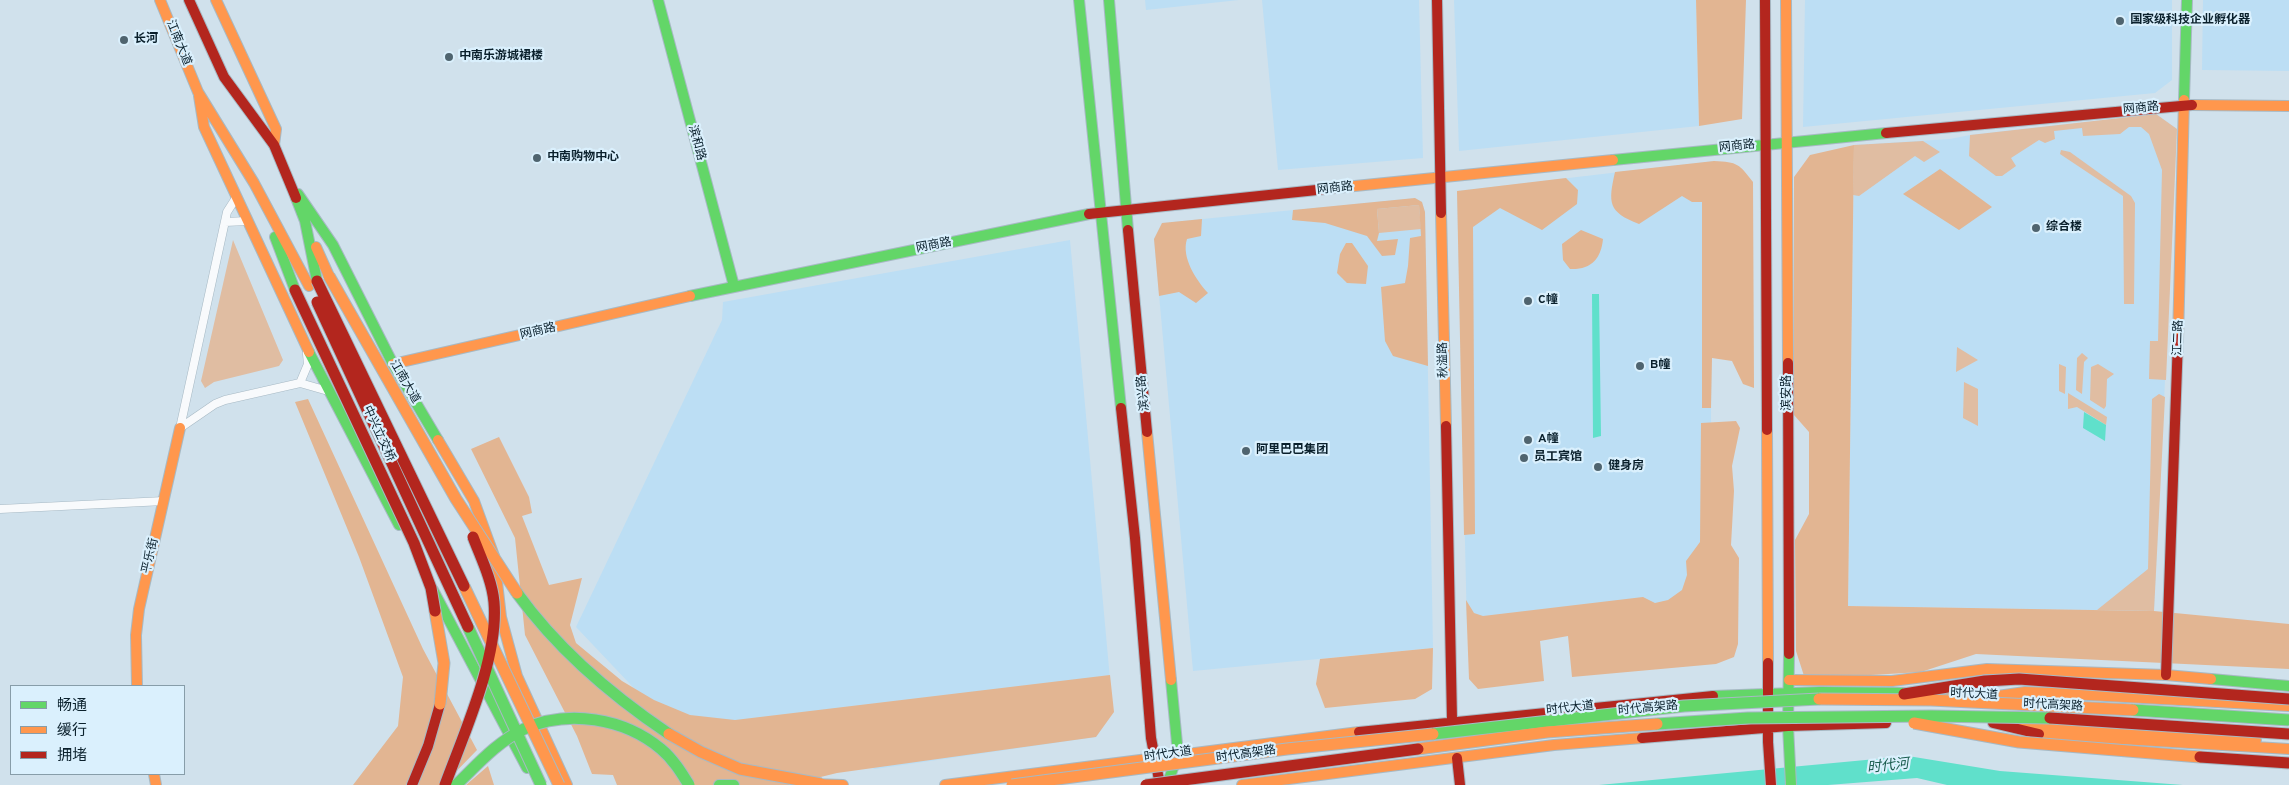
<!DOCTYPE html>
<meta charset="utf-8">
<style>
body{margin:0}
#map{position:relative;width:2289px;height:785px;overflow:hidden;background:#d0e1ec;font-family:Overpass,"Noto Sans SC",sans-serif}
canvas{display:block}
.legend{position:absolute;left:10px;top:685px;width:175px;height:90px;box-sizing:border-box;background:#daf0fd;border:1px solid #879da9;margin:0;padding:6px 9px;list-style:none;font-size:15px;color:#0a202c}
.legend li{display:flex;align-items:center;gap:10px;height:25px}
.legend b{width:25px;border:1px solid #879da9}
</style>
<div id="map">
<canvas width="2289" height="785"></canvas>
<ul class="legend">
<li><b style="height:6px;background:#63d668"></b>畅通</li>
<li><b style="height:6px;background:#ff974d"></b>缓行</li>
<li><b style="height:6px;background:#b3261e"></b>拥堵</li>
</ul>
</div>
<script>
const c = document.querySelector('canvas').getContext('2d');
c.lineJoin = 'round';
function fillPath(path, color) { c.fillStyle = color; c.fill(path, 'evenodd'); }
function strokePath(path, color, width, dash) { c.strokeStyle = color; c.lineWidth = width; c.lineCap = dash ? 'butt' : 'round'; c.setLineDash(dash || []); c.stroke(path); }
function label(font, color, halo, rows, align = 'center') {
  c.font = font + ' Overpass,"Noto Sans SC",sans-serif'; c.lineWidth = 4.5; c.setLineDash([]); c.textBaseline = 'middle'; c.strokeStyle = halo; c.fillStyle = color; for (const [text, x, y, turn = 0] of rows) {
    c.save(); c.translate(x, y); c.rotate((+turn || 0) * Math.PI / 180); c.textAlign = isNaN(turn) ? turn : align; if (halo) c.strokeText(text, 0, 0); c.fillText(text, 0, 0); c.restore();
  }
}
const built = new Path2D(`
 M1145 0H1239L1146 10Z
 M1262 0H1419L1423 158 1278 170Z
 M1454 0H1696L1699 126 1459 151Z
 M1805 0H2172V80L2155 93 1803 127Z
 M2203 0H2289V71L2202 70Z
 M2156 114 2177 129 2154 611 1848 606 1854 145 1950 139 1970 135Z
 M1714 161 1711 415 1713 614 1467 630 1457 191Z
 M1415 198 1422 202 1425 212 1433 648 1193 671 1154 239 1162 223Z
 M1070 240 1113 712 1096 737 875 769 648 703 576 627 722 320 723 302Z`);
const green = new Path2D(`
 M2156 114 2177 129 2166 380 2149 379 2150 341H2158L2162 170 2149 134 2141 127H2129L2120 134 2083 136 2082 128 2054 131 2055 139 2045 143 2039 140 2011 158 2016 166 2002 176H1996L1969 156 1970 135Z
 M1923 141 1940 152 1924 162 1915 156 1859 196 1853 195 1854 145Z
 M2061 150 2070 152 2131 196 2135 203 2134 304H2124L2123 196 2060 154Z
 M1419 205 1421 229 1379 233 1377 209Z
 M233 240 283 360 279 366 214 382 205 388 201 381Z
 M1957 347 1978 360 1956 372Z
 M2082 353 2088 358 2084 362 2082 394 2076 390 2077 358Z
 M2059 364 2066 367 2065 394 2059 391Z
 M2098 364 2114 374 2107 379 2106 406 2104 409 2090 400 2091 367Z
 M1964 382 1978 389V426L1963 418Z
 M2068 393 2107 417 2106 425 2077 407 2068 409Z
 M2159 394 2165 397 2154 611 2097 610 2148 569 2152 399Z`);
const forest = new Path2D(`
 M1696 0H1746L1742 119 1699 126Z
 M1854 145 1848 606 2154 611 2289 624V669L1976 654 1921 672 1805 679 1796 651 1795 540 1809 514V432L1794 415V177L1810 155Z
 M1714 161C1738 162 1739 164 1753 182L1754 388 1743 384 1732 361 1712 358 1711 408H1702V202H1692L1682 196 1639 224C1608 212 1608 203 1615 172Z
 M1940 169 1992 207 1959 230 1903 194Z
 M1566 178 1578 190 1577 204 1542 230 1500 208 1473 227 1475 534 1464 535 1457 191Z
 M1415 198 1422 202 1425 212 1428 366 1393 356 1385 341 1381 287 1405 283 1408 266 1410 238 1421 236 1419 205 1377 209 1379 233 1377 241 1398 239 1395 255 1382 256 1367 236 1325 223 1292 220 1293 210Z
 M1202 219 1201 236 1187 239C1181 257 1196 280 1208 293L1196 303 1179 292 1159 296 1154 239 1162 223Z
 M1581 230 1603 239C1601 259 1591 270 1570 269L1563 260 1562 244Z
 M1346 243H1352L1368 266 1366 284 1347 283 1337 273 1340 254Z
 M308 399 423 649 477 750 443 785H353L398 726 403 677 359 557 295 402Z
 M1736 421 1740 428 1732 466 1734 491 1731 545 1739 558 1738 644 1734 657 1716 664 1572 677 1568 636 1540 641 1544 681 1478 689 1469 679 1466 600 1474 613 1483 616 1643 597 1655 603 1668 600 1682 590 1687 575 1686 561 1700 542 1701 423Z
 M499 437 529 497 532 513 522 516 549 585 582 578 570 625 576 643 622 681 654 700 690 715 735 720 1110 675 1114 712 1096 737 837 773 788 785H617L613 775 592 774 577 736 525 635 515 538 471 449Z
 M1433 648 1432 689 1415 699 1325 708 1316 684 1320 659Z
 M488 766 494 785H466Z`);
const water = new Path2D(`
 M1592 294H1599L1601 436 1593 438Z
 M2084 412 2106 425 2105 441 2083 428Z
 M1908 756 2000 771 2183 785H1947L1917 778 1828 785H1599Z`);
const street = new Path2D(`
 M225 222 247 221
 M300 383 308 364 307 354
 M180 428 227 212 236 198
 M180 428 215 404 225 400 300 383 328 391
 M0 509 164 501`);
const fast = new Path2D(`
 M658 0 734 286
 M1079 0 1121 408
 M1109 0 1128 230
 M2184 100 2187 0
 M1613 160 1886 133
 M298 194 333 245 393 364 438 440
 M296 198 305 221 317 281
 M275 237 295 290
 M690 296 1089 214
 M309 352 399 525
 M433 590 527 768
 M1789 654 1788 726 1791 785
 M2211 679 2289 686
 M1713 696 1820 692 1913 693
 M719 785H734
 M1167 785 1178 754 1171 680`);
const slow = new Path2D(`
 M160 0 198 92 254 183 309 286
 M216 0 276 129 274 145
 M1786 0 1788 363
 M199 96 204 127 309 352
 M2192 105 2289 106
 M1345 187 1613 160
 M1441 213 1446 426
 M316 247 329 276
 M2178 339 2184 100
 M393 364 690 296
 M1767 430 1768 663
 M1147 432 1171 680
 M438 440 474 501 494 556 501 617 517 676 567 785
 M1789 680 1892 681 1987 669 2166 675 2211 679
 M137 686 136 635 139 609 180 428
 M1942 689 1963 695
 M2052 693 2289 706
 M1998 696 2025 692 2052 693
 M2020 724 2256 740
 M2039 734 2289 749
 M154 774 156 785
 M811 784 843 785
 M945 785 1359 732
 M1242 785 1554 745 1642 738`);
const jam = new Path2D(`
 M189 0 224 77 274 145 296 198
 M1437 0 1441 213
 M1765 0 1767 430
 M1886 133 2192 105
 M1089 214 1345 187
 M1128 230 1147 432
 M1788 363 1789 654
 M1121 408 1135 538 1151 738 1160 785
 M1446 426 1452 720
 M1768 663V742L1771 785
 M2166 675 2178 339
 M1993 723 2039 734
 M1359 732 1713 696
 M1642 738 1788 726 1886 723
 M1457 758 1460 785
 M412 785 428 746 440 704`);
const fastBridge = new Path2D(`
 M517 593C558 650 611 695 669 734
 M468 627 541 785
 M2133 710 2289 720
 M1657 724 1748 718 1931 716 2050 718
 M1433 734 1684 706 1819 699
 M456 785C477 765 497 742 524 729 568 709 624 718 661 749 673 759 681 772 689 785`);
const slowBridge = new Path2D(`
 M329 276 456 499 517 593
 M464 586 559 785
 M435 611 444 663 440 704
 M1819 699 1931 700 2133 710
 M1914 723 2019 742 2200 757
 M669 734 701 752 740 769 821 784
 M1418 749 1547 732 1657 724
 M1012 785 1287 749 1433 734`);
const jamBridge = new Path2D(`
 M317 281 464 586
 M295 290 414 543 431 588 435 611
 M317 302 468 627
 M1904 694 1985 681 2019 679 2289 699
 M2050 718 2289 734
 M2200 757 2289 763
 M445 785C464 733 499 657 494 602 492 580 481 558 473 537
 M1146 785 1418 749`);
const markers = [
 [2120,21,5,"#4f646f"],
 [124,40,5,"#4f646f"],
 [449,57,5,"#4f646f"],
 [537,158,5,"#4f646f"],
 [2036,228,5,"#4f646f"],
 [1528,301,5,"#4f646f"],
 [1640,366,5,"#4f646f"],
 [1528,440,5,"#4f646f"],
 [1246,451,5,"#4f646f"],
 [1524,458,5,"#4f646f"],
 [1598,467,5,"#4f646f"]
];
const poiNames = [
 ["国家级科技企业孵化器",2130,21],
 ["长河",134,40],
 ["中南乐游城裙楼",459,57],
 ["中南购物中心",547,158],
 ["综合楼",2046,228],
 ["C幢",1538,301],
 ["B幢",1650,366],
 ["A幢",1538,440],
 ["阿里巴巴集团",1256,451],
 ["员工宾馆",1534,458],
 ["健身房",1608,467]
];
const streetNames = [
 ["江南大道",178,43,68],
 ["网商路",2141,109,-5],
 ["滨和路",696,143,75],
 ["网商路",1737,147,-6],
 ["网商路",1335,189,-6],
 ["网商路",934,246,-11],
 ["网商路",538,332,-13],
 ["江二路",2179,338,-88],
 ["秋溢路",1444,360,-91],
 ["江南大道",404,382,60],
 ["滨兴路",1144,393,-96],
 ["滨安路",1788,393,-90],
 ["中兴立交桥",378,434,65],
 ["平乐街",151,556,-77],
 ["时代大道",1974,695,3],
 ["时代高架路",2053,706,3],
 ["时代大道",1570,709,-6],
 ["时代高架路",1648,709,-5],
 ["时代大道",1168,755,-8],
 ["时代高架路",1246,755,-8]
];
const waterNames = [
 ["时代河",1888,767,-6]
];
fillPath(built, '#bcdef4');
fillPath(green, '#e0bda2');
fillPath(forest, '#e2b592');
fillPath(water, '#60e0cb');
strokePath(street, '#a7b9c4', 9);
strokePath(fast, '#a7b9c4', 12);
strokePath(slow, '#a7b9c4', 12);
strokePath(jam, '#a7b9c4', 12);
strokePath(street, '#f8fafc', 8);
strokePath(fast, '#63d668', 10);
strokePath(slow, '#ff974d', 10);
strokePath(jam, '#b3261e', 10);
strokePath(fastBridge, '#a7b9c4', 13, []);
strokePath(slowBridge, '#a7b9c4', 13, []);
strokePath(jamBridge, '#a7b9c4', 13, []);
strokePath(fastBridge, '#63d668', 11);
strokePath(slowBridge, '#ff974d', 11);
strokePath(jamBridge, '#b3261e', 11);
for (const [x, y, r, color] of markers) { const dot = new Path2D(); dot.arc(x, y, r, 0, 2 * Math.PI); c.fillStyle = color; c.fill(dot); strokePath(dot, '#daf0fd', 2); }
label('bold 12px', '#0a202c', '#daf0fd', poiNames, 'left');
label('12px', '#0a202c', '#daf0fd', streetNames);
label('italic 14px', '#195b4d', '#daf0fd', waterNames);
</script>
